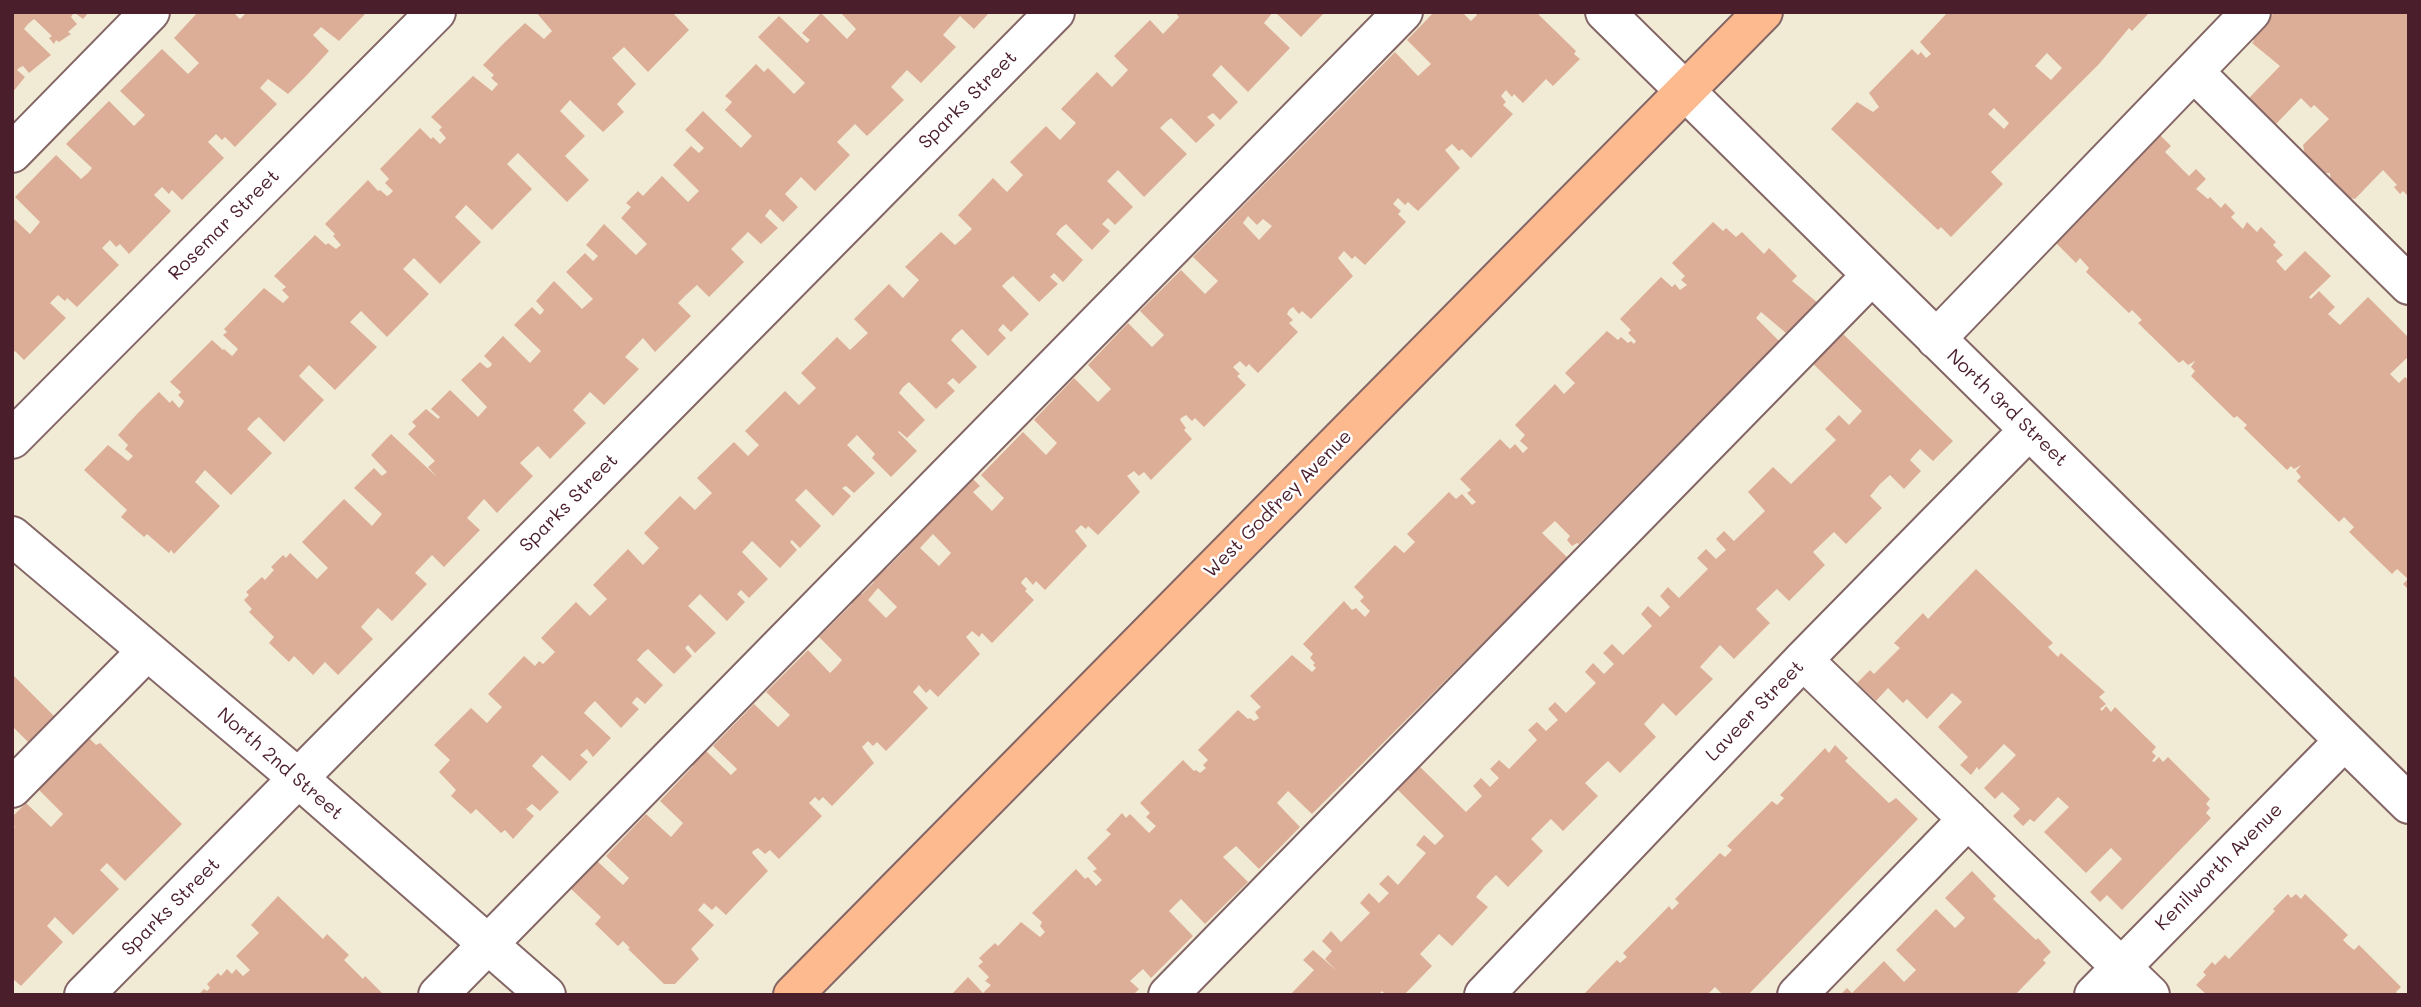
<!DOCTYPE html>
<style>
body{margin:0}
#map{position:relative;width:2421px;height:1007px;overflow:hidden;background:#f1ebd5;font-family:Mali,sans-serif}
canvas{display:block}
.frame{position:absolute;inset:0;border:14px solid #4a1f2b;pointer-events:none}
</style>
<div id="map">
<canvas width="2421" height="1007"></canvas>
<div class="frame"></div>
</div>
<script>
const c = document.querySelector('canvas').getContext('2d');
c.lineJoin = 'round';
function fillPath(path, color) { c.fillStyle = color; c.fill(path, 'evenodd'); }
function strokePath(path, color, width, dash) { c.strokeStyle = color; c.lineWidth = width; c.lineCap = dash ? 'butt' : 'round'; c.setLineDash(dash || []); c.stroke(path); }
function label(font, color, halo, rows, align = 'center') {
  c.font = font + ' Mali,sans-serif'; c.lineWidth = 5; c.setLineDash([]); c.textBaseline = 'middle'; c.strokeStyle = halo; c.fillStyle = color; for (const [text, x, y, turn = 0] of rows) {
    c.save(); c.translate(x, y); c.rotate((+turn || 0) * Math.PI / 180); c.textAlign = isNaN(turn) ? turn : align; if (halo) c.strokeText(text, 0, 0); c.fillText(text, 0, 0); c.restore();
  }
}
const building = new Path2D(`
 M12 12H89L83 19 75 13 73 14 71 17 77 24 68 32 71 34 59 42 56 40 54 44 49 38 52 36 34 19 28 24 24 29 51 55 29 73 23 66 19 68 17 70 25 77 12 93Z
 M198 12H233L240 19 247 12H367L339 41 321 27 313 35 329 51 307 75 288 94 268 79 260 88 277 104 235 147 225 137 222 140 216 134 208 142 224 158 182 200 172 190 169 194 162 187 154 195 171 211 129 254 120 244 116 247 110 240 102 248 119 265 77 307 67 298 65 301 58 295 50 303 66 318 24 360 15 351 12 354V217L30 234 40 222 15 197 56 155 81 179 88 173 92 168 66 144 109 101 134 126 145 115 120 91 162 49 188 74 199 63 174 38Z
 M536 12H672L689 30 648 72 624 47 612 58 636 84 617 104 624 112 603 132 570 100 560 111 585 136 565 156 589 180 567 202 518 153 507 164 532 189 492 230 466 205 455 217 481 242 440 284 414 258 403 269 429 294 387 337 361 311 350 322 377 347 335 390 309 365 299 376 324 400 284 442 259 417 253 422 247 429 272 453 231 495 205 470 195 482 220 506 174 554 171 550 169 553 147 534 144 537 121 517 127 510 84 470 108 445 128 461 133 456 125 449 128 445 118 435 137 414 159 392 170 403 172 400 179 408 181 406 184 401 178 395 181 392 170 382 212 340 223 350 224 349 232 356 234 354 238 349 223 335 227 332 224 329 264 288 283 303 289 297 282 290 286 287 274 276 315 235 326 245 328 243 336 249 341 245 333 236 335 234 325 224 368 180 378 191 380 190 387 196 389 195 393 191 385 183 389 179 380 169 420 128 431 139 433 137 440 144 446 138 439 130 442 127 431 117 473 76 492 91 498 84 491 78 494 75 483 65 503 44 525 23 544 39 552 31Z
 M840 12H990L974 29 960 16 943 35 956 47 921 83 907 70 891 87 904 100 867 136 855 124 837 142 850 155 815 191 801 177 785 194 798 207 783 222 770 209 765 216 778 228 761 244 748 232 731 249 744 262 709 297 697 285 686 295 678 303 691 316 655 352 643 338 625 357 639 369 604 405 590 392 573 410 586 423 550 459 538 446 520 463 533 476 497 513 484 499 467 518 480 530 444 567 432 555 415 573 427 584 392 621 378 608 368 619 361 627 373 639 338 675 325 662 313 675 294 656 289 662 269 643 274 637 249 612 252 609 244 600 249 595 246 592 262 577 265 580 274 570 271 567 283 555 286 558 290 553 317 579 328 568 302 542 344 499 372 526 382 514 354 488 374 468 382 476 387 472 371 455 391 434 437 477 428 467 435 461 408 434 416 426 412 422 426 409 438 419 440 417 431 409 450 390 478 417 487 407 461 380 480 362 487 368 490 367 492 364 484 356 503 336 530 363 541 351 514 325 532 307 540 315 542 313 544 310 536 301 554 281 582 309 593 299 566 272 585 253 593 261 598 256 586 245 604 224 636 255 647 244 621 218 631 207 626 203 638 191 643 196 662 176 688 202 699 191 673 165 691 146 699 153 704 148 685 130 703 111 741 148 752 136 725 110 732 102 725 96 756 64 764 72 768 68 794 94 805 83 758 37 779 16 807 43 810 40 802 33 821 13 847 39 856 29Z
 M1175 12H1273L1264 23 1290 48 1248 92 1221 65 1212 75 1238 102 1220 120 1213 113 1207 117 1215 125 1196 143 1171 118 1166 122 1160 128 1187 154 1144 197 1118 170 1107 181 1133 207 1115 225 1108 218 1102 224 1110 231 1092 250 1066 224 1060 229 1056 234 1083 260 1063 282 1054 273 1050 277 1058 284 1039 302 1013 276 1007 281 1002 286 1029 314 1011 332 1003 324 998 330 1006 338 988 356 962 329 955 335 951 340 977 367 959 384 953 378 947 383 955 391 936 409 909 382 903 387 899 393 925 420 907 438 899 431 898 432 917 451 891 477 872 458 875 454 857 435 847 445 875 473 854 493 846 486 842 488 851 496 833 516 806 489 795 500 821 526 800 548 792 540 790 542 797 550 780 568 752 541 742 552 768 579 749 598 741 590 737 594 745 602 727 621 700 594 688 606 716 633 695 653 688 645 685 648 692 656 674 674 648 649 643 653 637 660 663 685 645 704 637 697 634 700 632 703 639 709 621 728 595 701 588 708 584 713 611 738 593 757 587 749 580 755 588 762 570 781 542 755 532 766 559 792 540 811 532 804 526 809 534 816 513 839 505 830 501 833 476 809 471 814 451 796 456 790 439 772 450 760 434 745 471 708 487 723 502 707 488 694 505 676 524 656 535 666 539 661 543 664 555 652 541 638 576 602 590 616 607 599 593 585 628 549 643 565 659 548 644 533 680 496 695 510 712 493 697 478 734 442 748 456 759 445 745 431 785 391 799 405 816 388 801 373 837 337 850 350 868 333 854 319 889 284 903 298 919 280 905 267 941 232 955 245 963 238 972 229 958 215 993 178 1007 192 1023 175 1010 162 1046 126 1060 140 1076 123 1061 109 1097 72 1112 87 1128 70 1114 56 1150 20 1163 34 1179 17Z
 M1275 12H1325L1301 37Z
 M1434 12H1462L1471 21 1477 15 1474 12H1539L1538 14 1576 51 1574 54 1580 59 1553 86 1546 79 1523 103 1514 94 1512 97 1506 90 1501 96 1506 102 1503 105 1513 114 1471 158 1462 149 1459 151 1452 144 1445 150 1460 168 1418 211 1408 202 1405 205 1398 198 1393 204 1401 211 1398 214 1406 222 1365 265 1355 256 1352 259 1344 251 1338 258 1353 276 1311 319 1302 311 1299 314 1293 307 1289 310 1287 314 1293 320 1289 323 1298 332 1258 373 1249 364 1246 367 1240 361 1233 367 1240 374 1237 376 1246 385 1204 427 1195 418 1192 421 1186 415 1181 418 1180 420 1186 428 1184 430 1192 439 1151 480 1144 472 1139 476 1134 471 1127 476 1140 492 1098 535 1088 526 1086 529 1081 525 1075 531 1087 546 1045 590 1036 581 1033 585 1026 577 1022 581 1021 583 1027 589 1025 591 1034 600 992 643 982 633 979 637 972 631 966 637 980 654 938 697 930 689 926 693 919 685 913 692 928 708 886 751 877 742 873 746 868 741 862 747 874 763 832 806 823 797 819 801 815 797 809 803 822 816 779 859 770 850 765 854 758 848 753 851 752 853 768 871 726 915 716 906 712 910 704 903 698 910 714 925 691 949 699 959 675 984H664L628 949 630 948 623 941 618 946 595 924 601 917 570 888 597 861 623 885 629 878 606 856 646 814 671 837 678 829 683 823 660 801 693 766 689 762 699 752 702 755 706 751 731 775 737 769 713 746 754 704 778 727 790 715 766 692 808 650 830 673 837 666 842 660 819 637 852 604 849 602 859 591 862 594 874 582 872 579 883 566 886 569 905 550 901 546 927 526 924 523 946 506 971 477 980 486 973 492 992 511 1004 498 981 475 1023 432 1046 455 1057 443 1034 420 1074 378 1098 402 1111 389 1088 365 1128 323 1152 347 1164 335 1140 311 1181 270 1205 294 1218 281 1193 257 1241 208 1395 52 1418 76 1431 64 1407 40ZM1248 216 1257 225 1263 219 1272 226 1259 240 1243 223ZM933 534 951 553 939 566 920 548ZM878 588 897 607 886 618 868 600Z
 M1948 12H2150L2132 31 2129 28 2099 64 1991 172 2003 184 1951 237 1941 227 1938 230 1831 129 1857 102 1873 112 1879 107 1869 93 1912 49 1918 55 1921 52 1926 58 1931 54 1920 42ZM2047 53 2062 68 2051 80 2035 66ZM1994 108 2009 123 2004 129 1988 114Z
 M2275 12H2409V197L2403 191 2400 194 2394 187 2397 185 2383 170 2355 199 2347 197 2331 182 2330 173H2322L2305 155 2303 145 2329 119 2314 105 2311 108 2301 98 2276 124 2249 98 2280 66 2252 43 2254 41 2250 37Z
 M2160 135 2171 146 2165 152 2189 176 2196 169 2206 179 2196 189 2208 199 2210 197 2221 208 2225 203 2235 213 2231 217 2243 229 2247 222 2257 232 2261 227 2276 242 2273 245 2283 255 2276 261 2285 271 2305 251 2331 276 2309 297 2311 299 2319 291 2335 307 2328 314 2340 325 2368 297 2409 338V356L2390 374 2399 383 2405 377 2409 380V590L2403 584 2408 579 2397 569 2392 574 2349 532 2354 527 2344 517 2339 522 2297 481 2301 477 2296 471 2301 465 2294 469 2291 466 2287 470 2244 428 2247 425 2237 416 2234 418 2191 376 2195 371 2191 367 2195 361 2188 365 2183 360 2179 363 2138 323 2142 320 2132 310 2129 313 2086 272 2089 268 2080 258 2076 263 2051 238 2150 137 2154 141Z
 M1713 222 1723 231 1726 228 1736 237 1742 232 1764 254 1769 248 1797 276 1792 281 1819 304 1795 328 1793 326 1786 333 1761 312 1756 318 1779 341 1579 544 1577 543 1572 546 1567 540 1570 536 1555 521 1542 533 1568 558 1312 814 1288 791 1277 803 1300 827 1259 869 1236 846 1223 857 1248 882 1205 924 1181 899 1169 911 1193 936 1151 978 1143 969 1130 981 1139 989 1133 995H951L968 977 983 993 991 985 985 981 989 977 978 966 983 962 979 958 995 943 998 946 1021 922 1040 937 1045 932 1040 926 1042 922 1032 913 1076 869 1085 879 1088 877 1096 886 1102 880 1093 871 1097 869 1087 858 1111 834 1106 830 1122 813 1126 818 1130 814 1149 833 1156 826 1146 817 1150 813 1140 803 1183 760 1194 771 1196 770 1200 773 1206 768 1203 765 1208 760 1198 750 1238 710 1248 719 1250 718 1254 721 1259 718 1255 712 1261 707 1250 696 1292 655 1312 672 1316 668 1313 665 1315 663 1310 658 1313 654 1303 644 1344 601 1352 610 1356 608 1365 617 1370 611 1360 601 1364 597 1354 587 1395 545 1404 553 1415 542 1407 534 1449 492 1456 499 1462 494 1472 505 1476 502 1467 493 1471 490 1460 479 1500 439 1510 449 1515 444 1523 453 1528 448 1520 441 1525 435 1515 425 1555 384 1564 394 1575 383 1565 373 1607 331 1618 340 1621 337 1628 343 1631 341 1634 344 1636 341 1628 333 1631 330 1620 319 1661 277 1672 287 1675 284 1680 290 1687 285 1681 280 1685 276 1672 263Z
 M1839 330 1953 441 1933 461 1920 449 1910 460 1921 471 1904 489 1890 475 1880 484 1870 496 1882 508 1846 544 1834 532 1813 552 1825 565 1789 601 1777 589 1756 609 1770 623 1734 659 1720 645 1700 667 1713 679 1676 716 1663 703 1644 724 1656 737 1620 773 1608 761 1585 783 1598 796 1563 831 1551 819 1531 839 1543 851 1508 887 1496 875 1485 886 1476 897 1488 907 1452 946 1439 934 1420 954 1432 966 1404 995H1386L1382 991 1378 995H1290L1314 970 1303 960 1313 950 1337 971 1325 959 1332 951 1322 941 1331 931 1341 942 1370 913 1360 903 1369 893 1379 903 1389 893 1379 884 1388 875 1398 885 1426 853 1416 845 1424 835 1435 845 1444 836 1392 784 1414 761 1466 812 1482 796 1473 786 1481 778 1490 787 1499 778 1490 769 1499 760 1509 769 1537 740 1528 730 1537 722 1546 731 1558 720 1548 709 1555 702 1566 713 1596 683 1585 672 1593 663 1604 674 1614 664 1603 653 1612 644 1623 655 1652 626 1641 614 1648 606 1660 617 1670 607 1660 596 1668 587 1679 598 1708 569 1697 558 1706 549 1716 559 1726 550 1716 539 1724 531 1734 541 1765 511 1748 492 1773 467 1791 484 1836 440 1825 429 1839 415 1849 425 1862 411 1809 360Z
 M1976 569 2053 643 2048 647 2058 657 2061 653 2105 692 2099 697 2106 704 2100 709 2102 711 2106 706 2111 712 2115 707 2156 747 2152 752 2156 756 2152 761 2154 762 2159 757 2163 762 2168 757 2210 799 2206 804 2210 808 2206 813 2211 818 2122 910 2107 895 2100 902 2090 892 2122 859 2111 848 2086 873 2044 832 2069 807 2058 797 2034 822 2030 819 2023 826 2013 816 2020 809 2013 802 2002 792 1995 799 1984 788 2016 755 2004 744 1979 770 1977 767 1971 775 1960 765 1968 757 1938 727 1962 702 1958 698 1952 693 1927 719 1907 699 1903 703 1888 688 1876 701 1857 683 1870 670 1874 674 1900 648 1894 643 1923 613 1928 619Z
 M12 674 59 721 33 747 12 726Z
 M88 737 96 745 100 743 182 824 125 881 107 863 100 870 119 889 73 935 55 917 47 926 63 942 21 986 12 978V830L15 827 12 824V817L26 803 51 827 63 814 37 788Z
 M1835 745 1848 758 1845 761 1889 803 1896 798 1918 819 1748 995H1723L1715 987 1707 995H1583L1617 960 1620 963 1627 957 1623 953 1669 906 1672 910 1679 903 1675 899 1720 853 1725 857 1732 850 1727 846 1772 801 1777 805 1784 798 1780 795 1825 748 1829 753Z
 M1972 871 1996 896 1993 899 2036 940 2038 938 2051 952 2043 960 2046 963 2015 995H1840L1847 988 1852 993 1884 961 1904 982 1916 970 1896 950 1936 909 1955 928 1965 918 1945 898Z
 M2288 894 2291 898 2296 894 2301 899 2305 894 2348 935 2343 940 2348 945 2354 950 2359 945 2401 987 2396 992 2399 995H2207L2196 985 2206 975 2203 972 2212 962 2215 965 2225 955 2229 959 2275 911 2273 909Z
 M278 896 323 939 327 934 349 955 344 960 363 979 365 976 384 995H198L204 989 207 991 210 988 207 984 218 973 221 976 227 969 232 974 236 969 243 976 250 970 236 956 259 933 251 925Z`);
const minor = new Path2D(`
 M1605 12 2409 804
 M2194 72 2409 285
 M12 153 150 12
 M1936 339 2251 12
 M12 439 436 12
 M12 536 298 778 546 995
 M1803 660 2150 995
 M12 788 147 651
 M84 995 1055 12
 M438 995 1403 12
 M1168 995 1872 275
 M1484 995 1803 660 2029 430
 M1797 995 1968 819
 M2094 995 2344 741`);
const major = new Path2D(`
 M793 995 1763 12`);
const streetNames = [
 ["Sparks Street",968,100,-45],
 ["Rosemar Street",224,225,-45],
 ["North 3rd Street",2007,408,44],
 ["Sparks Street",569,503,-45],
 ["West Godfrey Avenue",1278,504,-45],
 ["Laveer Street",1755,711,-46],
 ["North 2nd Street",280,764,41],
 ["Kenilworth Avenue",2219,867,-45],
 ["Sparks Street",171,907,-45]
];
fillPath(building, '#ddae97');
strokePath(minor, '#846666', 42);
strokePath(major, '#846666', 42);
strokePath(minor, '#fff', 38);
strokePath(major, '#fcba8e', 38);
label('19px', '#4a1f2b', '#fff', streetNames);
</script>
